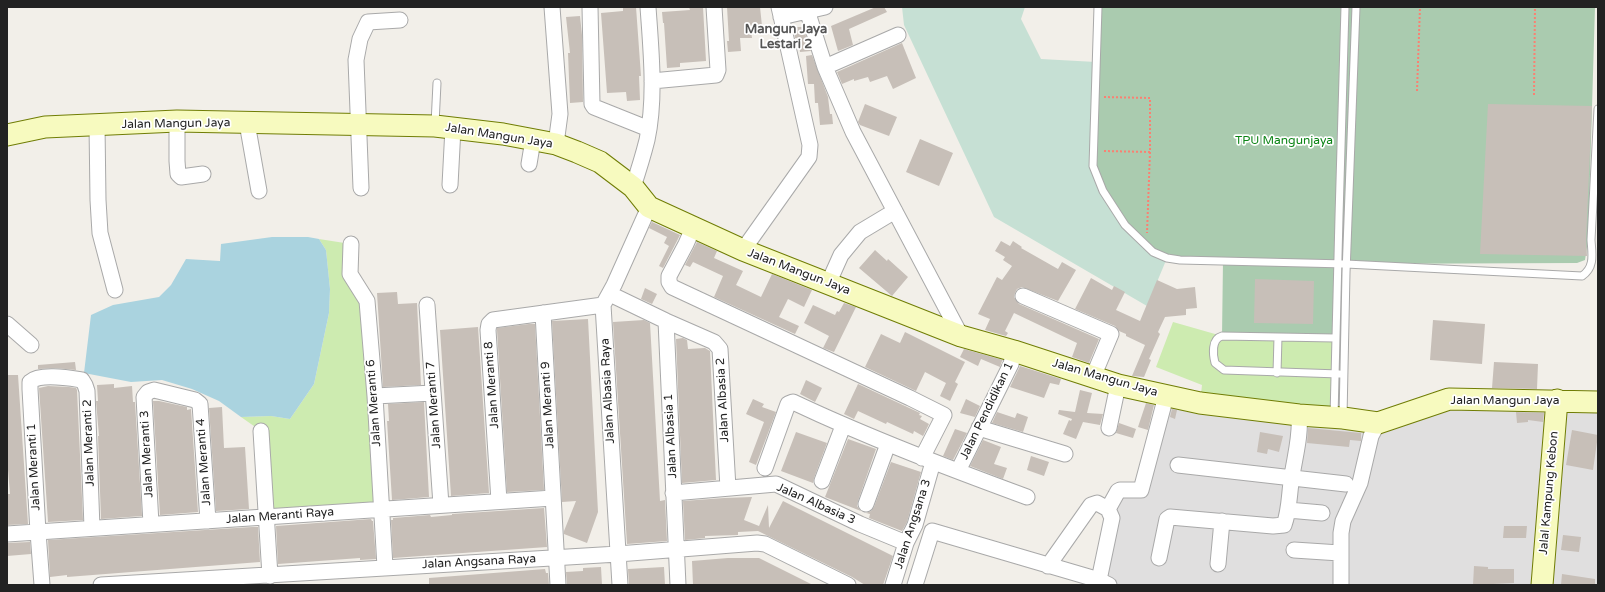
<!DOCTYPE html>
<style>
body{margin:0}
#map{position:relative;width:1605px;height:592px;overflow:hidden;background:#f2efe9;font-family:"Varela Round",sans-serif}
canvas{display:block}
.frame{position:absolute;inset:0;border:8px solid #222;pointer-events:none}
</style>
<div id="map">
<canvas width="1605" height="592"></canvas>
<div class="frame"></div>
</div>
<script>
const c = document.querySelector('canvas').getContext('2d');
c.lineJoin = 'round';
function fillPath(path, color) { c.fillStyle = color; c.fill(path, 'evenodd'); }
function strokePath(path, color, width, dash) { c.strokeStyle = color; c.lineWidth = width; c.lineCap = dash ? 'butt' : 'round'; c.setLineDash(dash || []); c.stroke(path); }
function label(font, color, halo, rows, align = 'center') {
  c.font = font + ' "Varela Round",sans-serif'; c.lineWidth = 3.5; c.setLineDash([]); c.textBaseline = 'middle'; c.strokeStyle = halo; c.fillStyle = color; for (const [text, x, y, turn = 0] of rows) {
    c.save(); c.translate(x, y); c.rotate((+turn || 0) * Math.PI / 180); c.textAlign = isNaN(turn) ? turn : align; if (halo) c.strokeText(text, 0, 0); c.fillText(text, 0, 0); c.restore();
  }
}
const residential = new Path2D(`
 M1449 399 1598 401V585H1109L1099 580 1118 491 1137 490 1165 403 1378 423Z`);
const grass = new Path2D(`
 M319 239 351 244 361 290 381 509 267 517 261 431 241 417 271 416 290 419 314 384 329 313 330 289 326 250Z
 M1338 264H1346L1343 418 1200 403 1202 385 1156 367 1173 322 1222 336Z`);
const wetland = new Path2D(`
 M902 7H1025L1021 19 1041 59 1096 62 1167 258 1147 306 994 217 904 25Z`);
const cemetery = new Path2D(`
 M1098 7H1595L1588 241 1585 260 1577 263 1339 264 1335 338 1222 336 1223 261 1180 260 1153 252 1125 225 1093 166Z`);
const water = new Path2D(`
 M272 237H308L319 239 326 250 330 289 329 313 314 384 290 419 271 416 241 417 219 401 192 389 162 380 131 382 84 373 91 315 113 305 159 297 171 285 186 259 220 261 221 244Z`);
const building = new Path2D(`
 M623 7H636L641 76H639L640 100 627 101 626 92 607 93 601 13 623 11Z
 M689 7H703L706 61 680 63V67L667 68 664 23H663L662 12 690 10Z
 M727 7H760L762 26 751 31 752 38H740L741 51 728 52 727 41H729Z
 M876 7H884L887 12 849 29 853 45 838 51 831 26Z
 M580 16 582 35 583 102 570 103 568 53H570L566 17Z
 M794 27H803L811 51 800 52 799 38H795Z
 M902 43 916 78 893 89 887 76 870 82 868 77 854 81V79L842 84 837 72Z
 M812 55 828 97 830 114H832L833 124 820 125 818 103H815L814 84H808L806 56Z
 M865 104 897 117 889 136 860 125 858 122Z
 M1488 104 1592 106 1586 240 1587 256 1480 254Z
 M920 139 953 153 939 186 906 172Z
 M652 222 680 235 663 268 659 266 669 246 664 243 667 237 649 228Z
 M1001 241 1010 246 1013 241 1022 247 1021 248 1058 269 1062 262 1076 270 1058 301 1022 287 1017 289 1015 293 1014 297 1019 304 1099 339 1089 363 1072 357 1077 343 1014 313 1005 331 1008 333 1006 336 985 330 990 319 978 314 997 277 1002 280 1012 266 1003 260 1005 257 995 251Z
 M697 242 717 251 714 258 743 271 736 285 761 297 772 274 812 290 804 307 788 299 779 317 799 326 795 334 714 297 723 276 693 262 690 267 685 265Z
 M875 250 887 261 888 259 908 277 892 296 859 268Z
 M1091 278 1112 290 1114 286 1125 292 1116 310 1140 321 1157 280 1177 289 1195 287 1197 308 1186 309V315L1165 317 1158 332 1160 334 1149 359 1151 360 1144 377 1132 376 1145 345 1126 336V334L1119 331 1115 326 1075 309Z
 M1255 279 1314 281 1313 324 1254 323Z
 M645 288 657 294 652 304 641 299Z
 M397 292 398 304 417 303 421 385 383 387 377 293Z
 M844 303 856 307 834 352 823 348 829 336 804 323 813 305 835 315 837 311 839 312Z
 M588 319 598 512 587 543 564 534V531L576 501 562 502 552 321Z
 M644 320 650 323 660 501 665 500 667 541 627 544 613 322Z
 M1433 320 1485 324 1482 364 1430 360Z
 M529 324H535L544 490 507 492 497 330V328Z
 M478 327 489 493 451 496 440 330Z
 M905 332 965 362 955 382 958 384 950 401 940 396 946 383 925 372 916 391 865 367 881 334 900 343Z
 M683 338 687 340 688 349 705 348 710 351 716 480 682 483 676 339Z
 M964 349 1003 360 1002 361 1000 367 981 359 978 366 960 357Z
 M75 362 76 370 55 368 38 369V365Z
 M1494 362 1538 364 1537 389 1492 388Z
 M1020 366 1061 379 1059 385 1050 383 1044 398 1010 387Z
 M7 375H18L28 524 7 525V494H10L7 458Z
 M806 380 822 388 815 402 800 394Z
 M114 384V388L132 386 133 402H135L142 516 101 519 98 436H99L96 401H98L97 385Z
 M858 384 920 413 919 415 922 416 920 419 929 424 923 436 914 431 913 434 887 422 886 424 858 411 854 419 844 414Z
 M48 386 69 387 76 388 77 390 83 520 48 522 39 388Z
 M1080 390 1092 393 1087 413 1103 414 1100 425 1083 422 1076 439 1063 434 1069 420 1071 421 1072 419 1058 414 1059 410 1075 412Z
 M753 399 764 404 762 407 776 412 756 465 749 462 764 422 746 414Z
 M966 399 980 406 975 417 960 413Z
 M153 401H159L187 407V410L191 409 198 512 160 515Z
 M424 402 429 497 392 500 387 421H389L388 404Z
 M1146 403 1154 405 1148 430 1138 427Z
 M222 407 224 448 245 447 249 509 216 511 209 408Z
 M1172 409 1177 410 1175 419 1170 417Z
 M997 412 1015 418 1017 413 1028 417 1023 432 992 423Z
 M1516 412 1544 413 1543 422 1528 420V422L1517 423Z
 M1119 423 1136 429 1133 438 1116 433Z
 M1308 428 1361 433V441L1350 440 1349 447 1307 443Z
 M955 429 967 433 953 460 943 456Z
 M1572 430 1598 435 1593 470 1566 465Z
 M796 432 827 443 814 478 813 483 781 471Z
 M1260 432 1283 436 1279 452 1268 449 1267 454 1257 452Z
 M848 439 876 449 858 501 857 506 861 511 825 497Z
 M983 440 1001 447 994 464 1007 468 1003 479 970 466Z
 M1031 456 1049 462 1044 476 1027 470Z
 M891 462 921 472 907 522 902 531 869 518 870 514 866 513 871 511 874 507Z
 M752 497 744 520 759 526 768 505 769 528 783 501 893 556 883 585H865L852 577 758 531 738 532V535L705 536V538L685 540 683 501 724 498Z
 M544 508 547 547 393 558 391 520H393V518L430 515 431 517 452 515V514Z
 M371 519 372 521H373L376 559 360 560V558L278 564 276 526Z
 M1504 526H1527L1526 538H1503Z
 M252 527H258L260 562 67 577V575L50 577 48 540Z
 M1563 535 1581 537 1579 552 1561 550Z
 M30 542 31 554 7 556V543Z
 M728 558H759L813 585H693L692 561Z
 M1474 566 1488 567V569H1514V583L1473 585Z
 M601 567 602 585H567L566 572 583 571V568Z
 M664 567 665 585H629L628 569Z
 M545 569 546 573H548L549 585H429V578Z
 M1562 574 1595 579V585H1561Z`);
const path = new Path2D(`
 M1417 91 1420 7
 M1534 95 1535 7
 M1104 97 1150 98V152L1147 233
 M1104 151 1150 152`);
const lane = new Path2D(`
 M1098 7 1093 166 1103 191 1125 225 1153 252 1167 258 1180 260 1346 264 1582 276C1595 267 1592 254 1591 240L1598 109
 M435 124 437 83
 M1335 338 1222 336C1211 339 1213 355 1215 363L1224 370 1339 374
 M1277 373 1278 337
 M1334 417C1337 280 1341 144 1345 7
 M1343 417 1346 273 1356 7`);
const street = new Path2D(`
 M552 7 560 114 556 144
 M590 7 592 104 594 107 649 129
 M806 7 825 67 853 132 961 336
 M781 17 825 7
 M825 67 898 35
 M652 81 716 75 718 70 714 7
 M177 121V161L178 174 181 177 203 174
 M247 123 259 191
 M97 125 98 200 100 233 115 290
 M529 164 533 140
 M450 185 453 128
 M633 187C638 172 643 156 647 140 656 98 651 50 648 7
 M361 188 356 60 360 39 368 22 400 20
 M693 228 686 244 669 276V282L672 287 910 398 944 415 922 458
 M351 244 350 274 367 301 375 396 385 567
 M743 250 809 157 810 145 779 7
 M828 284 841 255 860 232 895 211
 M610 294 666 321 714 342 720 349 728 488
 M1023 296 1111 334 1093 377
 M427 305 441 505
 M543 313 558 585
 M666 321 678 585
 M7 324 31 345
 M375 396 433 393
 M979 428 1065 454
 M1109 428 1118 385
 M261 431 270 576
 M1178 465 1346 484
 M765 468 788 404 793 402C869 438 948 468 1027 497
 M958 471 1011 364 1014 351
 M822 481 843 426
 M673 493 776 484 860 524 906 543
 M499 501 488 330 489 324 493 320 603 305
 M866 504 888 444
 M1108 509 1118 491 1120 490H1141L1166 396
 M1288 510 1322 513
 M151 524 144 397 148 392 154 390 195 400 200 404 208 521
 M7 534 553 498
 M1294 550 1340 553
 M1159 558 1167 519 1170 517 1273 526 1284 525C1290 509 1289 492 1292 476 1295 456 1301 435 1299 415
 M1218 564 1222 521
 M1048 566 1091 505 1097 503 1108 509 1112 518 1099 580
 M42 585 38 532 30 389V382C40 373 69 378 82 380L85 385 87 391 92 528
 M101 585 618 554 757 543 765 544 848 585
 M620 585 603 305 614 285 649 207
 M893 585 906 543 915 525 933 462
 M915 585 932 531 1099 580 1109 585
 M1341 585V533L1343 521 1360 483 1371 436 1378 423`);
const secondary = new Path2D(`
 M7 135 45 127 177 121 435 126 503 134 556 144 577 152 600 162 633 187 649 207 743 250 961 336 1014 351 1118 385 1200 403 1299 415 1343 418 1378 423 1449 399 1598 402
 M1542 585 1557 400`);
const streetNames = [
 ["Jalan Mangun Jaya",176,124,-1],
 ["Jalan Mangun Jaya",499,136,9],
 ["Jalan Mangun Jaya",799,272,21],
 ["Jalan Mangun Jaya",1105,378,16],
 ["Jalan Meranti 8",492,385,-94],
 ["Jalan Albasia Raya",608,391,-93],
 ["Jalan Albasia 2",723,400,-93],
 ["Jalan Mangun Jaya",1505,401],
 ["Jalan Meranti 6",374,403,-94],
 ["Jalan Meranti 7",434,405,-94],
 ["Jalan Meranti 9",548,405,-93],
 ["Jalan Pendidikan 1",987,411,-64],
 ["Jalan Albasia 1",671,436,-93],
 ["Jalan Meranti 2",89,443,-92],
 ["Jalan Meranti 3",147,454,-93],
 ["Jalan Meranti 4",204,462,-94],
 ["Jalan Meranti 1",34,467,-93],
 ["Jalal Kampung Kebon",1549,493,-85],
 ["Jalan Albasia 3",816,504,24],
 ["Jalan Meranti Raya",280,516,-4],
 ["Jalan Angsana 3",913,524,-72],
 ["Jalan Angsana Raya",479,562,-3]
];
const parkNames = [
 ["TPU Mangunjaya",1284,141]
];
const neighbourhoodNames = [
 ["Mangun Jaya",786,30],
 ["Lestari 2",786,45]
];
fillPath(residential, '#e0dfdf');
fillPath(grass, '#cdebb0');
fillPath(wetland, '#c6e0d4');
fillPath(cemetery, '#aacbaf');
fillPath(water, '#aad3df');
fillPath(building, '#c7bfb8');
strokePath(lane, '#a9a9a9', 9);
strokePath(street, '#a9a9a9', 17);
strokePath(secondary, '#707d05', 23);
strokePath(path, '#fa8072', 2, [2, 2]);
strokePath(lane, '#fff', 7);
strokePath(street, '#fff', 15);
strokePath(secondary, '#f7fabf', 21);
label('12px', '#222', '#fff', streetNames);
label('12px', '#0c8416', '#fff', parkNames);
label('bold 13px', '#555', '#fff', neighbourhoodNames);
</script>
